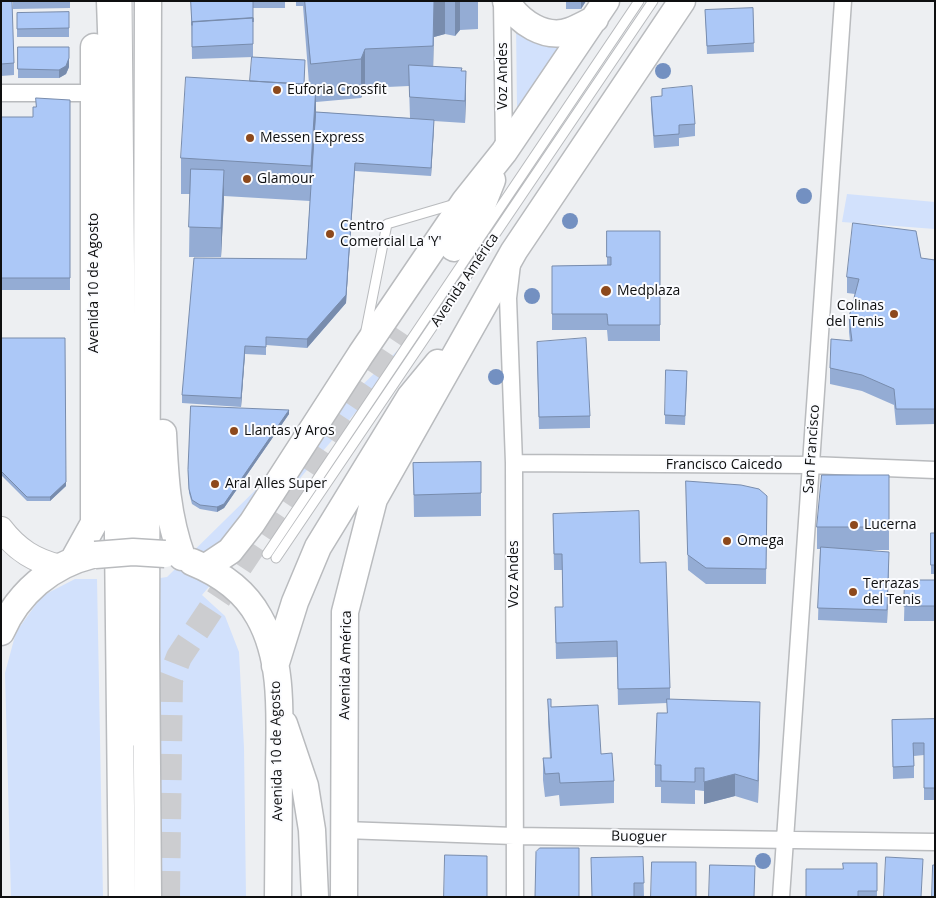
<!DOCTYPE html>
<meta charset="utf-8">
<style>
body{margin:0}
#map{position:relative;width:936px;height:898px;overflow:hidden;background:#edeff2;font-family:"Open Sans",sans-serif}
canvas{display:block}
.frame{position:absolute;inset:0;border:2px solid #0e0f10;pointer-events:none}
</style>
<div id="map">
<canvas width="936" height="898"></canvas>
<div class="frame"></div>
</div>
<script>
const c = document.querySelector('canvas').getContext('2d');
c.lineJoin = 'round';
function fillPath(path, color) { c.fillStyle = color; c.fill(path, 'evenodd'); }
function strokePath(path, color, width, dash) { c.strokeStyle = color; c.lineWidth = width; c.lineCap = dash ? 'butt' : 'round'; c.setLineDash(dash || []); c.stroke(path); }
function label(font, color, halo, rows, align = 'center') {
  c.font = font + ' "Open Sans",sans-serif'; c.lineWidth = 4; c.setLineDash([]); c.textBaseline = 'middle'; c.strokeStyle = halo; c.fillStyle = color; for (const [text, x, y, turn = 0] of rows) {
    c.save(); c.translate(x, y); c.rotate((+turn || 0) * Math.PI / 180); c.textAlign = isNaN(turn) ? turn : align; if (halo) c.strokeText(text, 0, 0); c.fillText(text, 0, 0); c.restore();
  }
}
const green = new Path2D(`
 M516 24 564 39 517 108Z
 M847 194 935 202V229L842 222Z
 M455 294 202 595 225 616 239 652 244 748 246 897H159L153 579 167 577Z
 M75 579H97L103 897H11L5 673 16 632 42 596Z`);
const primaryTunnel = new Path2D(`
 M167 897 170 680 179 657 398 329`);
const lane = new Path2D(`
 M127 1 134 741
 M366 330 387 224 455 204
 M267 554 639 1
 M276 558 653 1`);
const street = new Path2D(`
 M502 1 504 151
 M1 93H95
 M512 264 508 298 514 463 515 897
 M514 463 811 465 935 470
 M344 830 514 836 935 842
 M781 897 843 1`);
const secondary = new Path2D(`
 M1 529C17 550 35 561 60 567`);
const primary = new Path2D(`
 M110 1 113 86 122 897
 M506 1C519 22 545 40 570 31 578 28 587 23 595 19
 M454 248 479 213 492 180
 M163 433C165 476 167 516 182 557
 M74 559 94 523V47
 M192 562C219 573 245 591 259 617 285 663 279 723 279 774 279 815 278 856 278 897
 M206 567 230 551 252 523 361 354 465 201 504 152 606 1
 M1 632C18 593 51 565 92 555
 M275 666 295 602 318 547 410 397 438 363
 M284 724 305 786 312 830 315 897
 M148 897 146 638 148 1
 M344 897 345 612 374 499 514 251 682 1`);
const primaryBridge = new Path2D(`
 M95 555 133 552 165 554`);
const trees = [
 [663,71],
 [804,196],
 [570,221],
 [532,296],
 [496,377],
 [763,861]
];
const wall = new Path2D(`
 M1 1 14 63V75L1 76Z
 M13 1H70V8L13 9Z
 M191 1H285V8H253V57L192 59Z
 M296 1H478V29L460 30 455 36 445 34 434 37 433 67 462 71 466 94 465 123 434 121 431 176 355 171 346 303 307 348 266 345V355L245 354 241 407 182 403V395L306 259 310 201 224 196 221 257H189L190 194H181V158L304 84H309L303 6H296ZM409 86 410 118 316 112V102L361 98 365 88Z
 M566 1H586L581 9H566Z
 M753 8 754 52 707 54 705 10Z
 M69 12V37H17V13Z
 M18 47H69V67L66 74 59 78H18Z
 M651 97 695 124V136L679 138V146L654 148 651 109Z
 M70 100V290H1V117H33L36 107Z
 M607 231H660V341H608L607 330H552V266L607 265Z
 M921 258 935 260V424L896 425 894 405 862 391 830 384V368L850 341 849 332V317L855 294 847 293V277Z
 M1 338 66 486 50 501H27L1 475Z
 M537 354 590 416V428L539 429Z
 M687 379 685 425 665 424V415Z
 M191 406 289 414 224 508 217 512 200 509 192 504 189 493 188 474Z
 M481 462V516L414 517 413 463Z
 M889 475V550H855L889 564 887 623 818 620 820 549H817V527Z
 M686 481 767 496 766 584H706L688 570Z
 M553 514 640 563 670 688V700L760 725 758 803 735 796 704 804V791L695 790V804L661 803V787H655V765L667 713V703L618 705 617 657 556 659 555 607H563L562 570H554Z
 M931 533H935V574H931Z
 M905 580H935V621H904Z
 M548 699 551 707 601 754 614 781V803L560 806 559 795 545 797 543 780V758H550L548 722Z
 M935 719V800H924V755L914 756V778L893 779 892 720Z
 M643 857 644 897H592Z
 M877 863V897H806L843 869Z`);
const shadedWall = new Path2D(`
 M434 1H445V34L434 37 433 85Z
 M455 1H460V30L455 36Z
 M581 1H586L581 9Z
 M365 49V88L361 98V59Z
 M69 58V67L66 74 59 78V70Z
 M466 71V94L465 123V101Z
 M316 85V120L311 201V166Z
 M434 120V128L431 176V168Z
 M355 163 346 303 307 348V339Z
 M224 170V199L221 257V228Z
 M245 346V354L241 407V398Z
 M289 410V414L224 508 217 512V507Z
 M66 482V486L50 501V497Z
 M889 552V564L887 623V610Z
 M760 702V725L758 803V781Z
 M735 774V796L704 804V782Z`);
const building = new Path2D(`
 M1 1H12L14 63 1 64Z
 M191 1H253V22V18L192 22V25Z
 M305 1H434L433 46 365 49 361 59 311 64Z
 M753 8 754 43 707 46 705 10Z
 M69 12V28L17 29V13Z
 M253 18V44L192 47V22Z
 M18 47H69V58L66 66 59 70 18 69Z
 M252 57 305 60 304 84 250 81Z
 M409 65 462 68 461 71H466L465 101 410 97Z
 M186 77 316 85 311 166 181 158Z
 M692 86 695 124 679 125V134L654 136 651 97 662 96V89Z
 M36 98 70 100V278H1V117H33V107H36Z
 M316 112 434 120 431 168 355 163 346 295 307 339 266 337V347L245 346 241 398 182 395 194 258 306 259Z
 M191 169 224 170 221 228 189 227Z
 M853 223 916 231 921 258 935 260V409H896L894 389 862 375 830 368 831 339 852 341 849 317 859 279 847 277Z
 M607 231H660V325H608L607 314H552V266L611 265V257H607Z
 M1 338H65L66 482 50 497H27L1 471Z
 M586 338 590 416 539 417 537 342Z
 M666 370 687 371 685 416 665 415Z
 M191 406 289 410 224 504 217 507 200 505 192 500 189 489 188 470Z
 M481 462V493L414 495 413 463Z
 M822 475H889V527H817Z
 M686 481 741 485 759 489 767 496 766 569 706 568 688 555Z
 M639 511 640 563 666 562 670 688 618 689 617 641 556 643 555 607H563L562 554H554L553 514Z
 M931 533H935V565H931Z
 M821 547 889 552 887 610 818 608Z
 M905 580H935V606H904Z
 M548 699H551V707L598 705 601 754 612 753 614 781 560 783 559 773 545 774 543 758H551Z
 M667 699 760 702 758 781 735 774 704 782V768H695V782L661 781V765H655L657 713H667Z
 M935 719V788H924V743H913L914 766 893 767 892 720Z
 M540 848H579V897H535L536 852Z
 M445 855 487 856V897H444Z
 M643 857 644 883H634V897H592L591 858Z
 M886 857 923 859 921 897H884Z
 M652 862H696V897H651Z
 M843 863H877V891H858V897H806V869H843Z
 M710 865 755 866 754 897H709Z
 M933 865H935V897H932Z`);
const markers = [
 [277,90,5,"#8d491c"],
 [250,138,5,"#8d491c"],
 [247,179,5,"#8d491c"],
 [330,234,5,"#8d491c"],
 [606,291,6,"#8d491c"],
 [894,314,5,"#8d491c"],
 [234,431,5,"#8d491c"],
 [215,484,5,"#8d491c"],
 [854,525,5,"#8d491c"],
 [727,541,5,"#8d491c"],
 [853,592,5,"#8d491c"]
];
const streetNames = [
 ["Voz Andes",503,76,-90],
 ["Avenida América",465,280,-56],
 ["Avenida 10 de Agosto",94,283,-90],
 ["San Francisco",812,449,-86],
 ["Francisco Caicedo",724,465],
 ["Voz Andes",514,574,-90],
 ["Avenida América",346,665,-89],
 ["Avenida 10 de Agosto",277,751,-91],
 ["Buoguer",639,837,1]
];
const poiNames = [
 ["Euforia Crossfit",287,90],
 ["Messen Express",260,138],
 ["Glamour",257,179],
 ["Centro",340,226],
 ["Comercial La 'Y'",340,242],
 ["Medplaza",617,291],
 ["Colinas",884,306,"right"],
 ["del Tenis",884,322,"right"],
 ["Llantas y Aros",244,431],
 ["Aral Alles Super",225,484],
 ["Lucerna",864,525],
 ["Omega",737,541],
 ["Terrazas",863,584],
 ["del Tenis",863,600]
];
fillPath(green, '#d2e1fc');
strokePath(primaryTunnel, '#cccdd0', 26, [26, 13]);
strokePath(lane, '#b9bbbe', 11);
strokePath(street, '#b9bbbe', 19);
strokePath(secondary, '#b9bbbe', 26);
strokePath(primary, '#b9bbbe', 29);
strokePath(lane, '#fff', 9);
strokePath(street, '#fff', 16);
strokePath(secondary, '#fff', 24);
strokePath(primary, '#fff', 26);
strokePath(primaryBridge, '#b9bbbe', 29, []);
strokePath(primaryBridge, '#fff', 26);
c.fillStyle = '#7390c1';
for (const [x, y] of trees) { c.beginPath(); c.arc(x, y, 8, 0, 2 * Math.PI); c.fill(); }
fillPath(wall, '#94acd4');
fillPath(shadedWall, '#788cad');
fillPath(building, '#acc8f7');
strokePath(building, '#788cad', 1);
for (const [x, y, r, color] of markers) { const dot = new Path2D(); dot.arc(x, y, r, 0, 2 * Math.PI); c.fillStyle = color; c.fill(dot); strokePath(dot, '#fbfcff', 2); }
label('14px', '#0e0f10', '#fbfcff', streetNames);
label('14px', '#0e0f10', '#fbfcff', poiNames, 'left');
</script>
